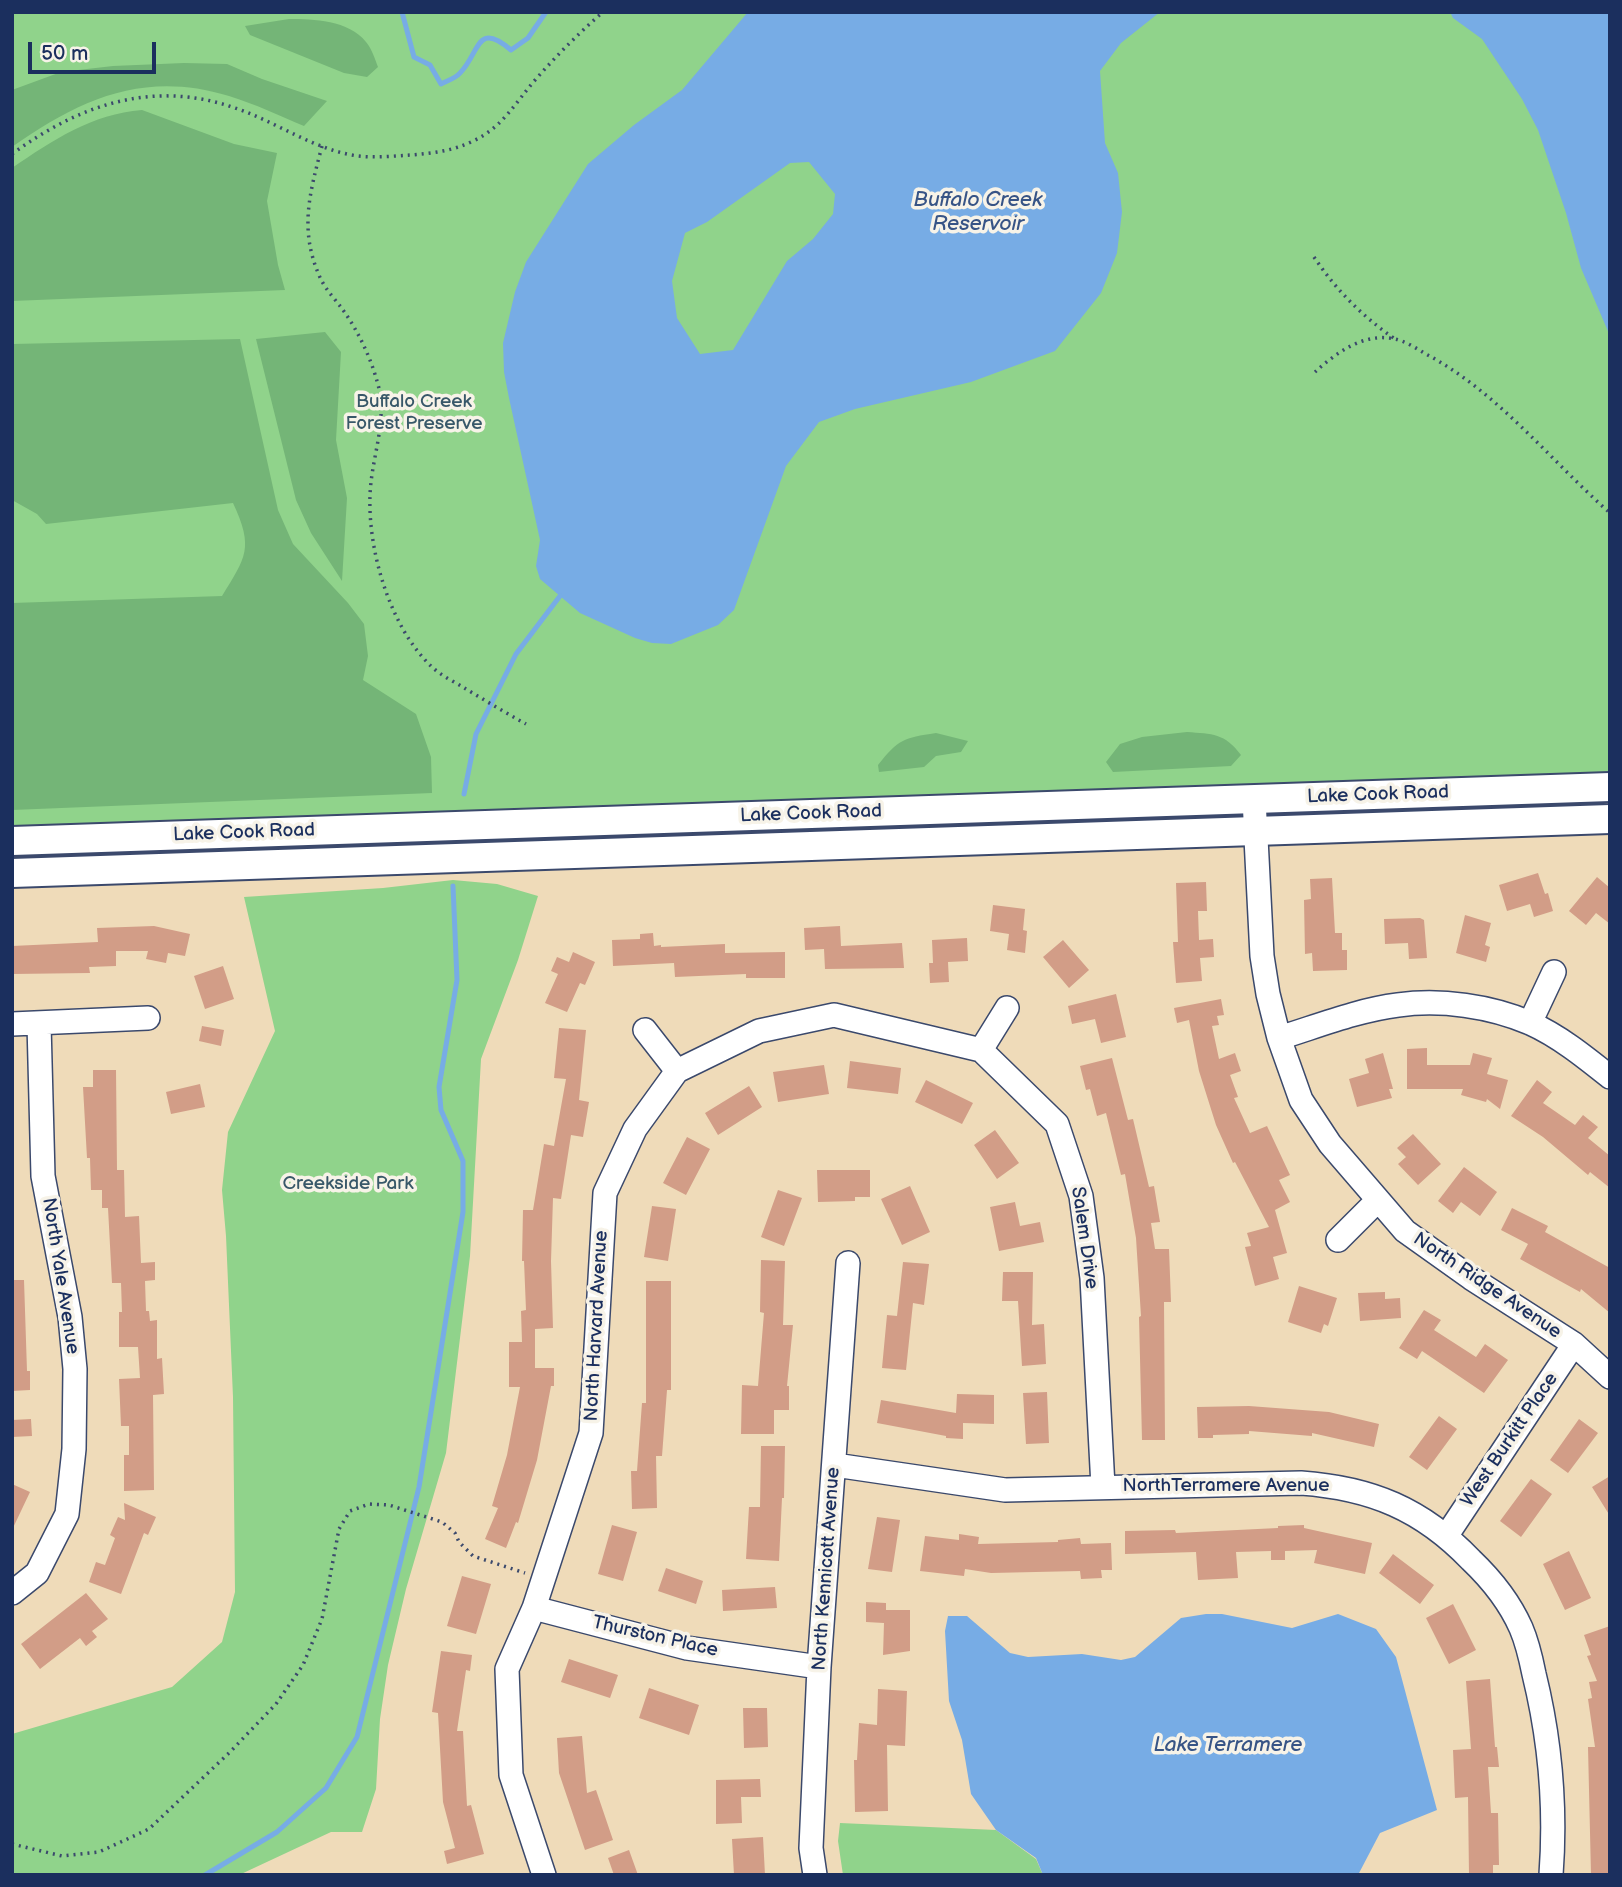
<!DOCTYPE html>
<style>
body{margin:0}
#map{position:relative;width:1622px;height:1887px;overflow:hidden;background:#efdbb9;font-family:"Balsamiq Sans",sans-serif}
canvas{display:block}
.frame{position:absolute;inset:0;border:14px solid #1b2f5e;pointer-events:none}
.scale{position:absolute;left:28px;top:42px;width:128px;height:32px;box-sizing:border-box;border:4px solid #1b2f5e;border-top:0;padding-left:9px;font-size:21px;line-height:24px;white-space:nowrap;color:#1b2f5e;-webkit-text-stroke:5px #f7f3e8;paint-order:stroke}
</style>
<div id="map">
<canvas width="1622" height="1887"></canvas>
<div class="frame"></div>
<div class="scale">50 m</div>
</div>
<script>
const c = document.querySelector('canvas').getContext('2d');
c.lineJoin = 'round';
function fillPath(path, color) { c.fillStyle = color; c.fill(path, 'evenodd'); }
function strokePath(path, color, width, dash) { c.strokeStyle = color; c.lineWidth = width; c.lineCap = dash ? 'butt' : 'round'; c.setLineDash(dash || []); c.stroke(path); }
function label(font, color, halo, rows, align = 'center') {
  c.font = font + ' "Balsamiq Sans",sans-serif'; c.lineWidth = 7; c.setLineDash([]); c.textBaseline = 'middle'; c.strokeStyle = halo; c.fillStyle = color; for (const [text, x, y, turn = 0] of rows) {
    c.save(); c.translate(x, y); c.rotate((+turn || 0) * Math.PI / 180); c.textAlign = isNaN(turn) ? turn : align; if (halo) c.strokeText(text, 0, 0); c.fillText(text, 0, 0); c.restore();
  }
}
const green = new Path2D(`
 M12 12H1610V775L12 828Z
 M453 880 497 884 538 896 518 960 481 1059 470 1256 446 1453 406 1589 388 1665 380 1719 376 1789 362 1832H331L239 1875H12V1734L172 1687 222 1642 235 1592 233 1397 226 1236 222 1190 228 1132 275 1031 244 897 383 888Z
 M840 1823 996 1830 1036 1859 1043 1875H843L838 1841Z`);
const forest = new Path2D(`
 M289 19C313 19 349 20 366 42 372 49 375 59 378 67L367 77 344 73 250 35 245 26Z
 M184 63 227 64 262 79 327 101 304 126C280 116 255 104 229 96 144 70 80 99 12 147V90L61 72 113 66Z
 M142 110 234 144 277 153 267 201 278 265 285 290 12 301V168C53 140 92 114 142 110Z
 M325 332 341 352 336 440 347 498 342 581 311 533 296 500 256 339Z
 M240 339 278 510 293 544 348 603 364 624 368 656 363 680 416 714 431 757 432 793 12 810V603L222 596C246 557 254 548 233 503L46 524 37 514 12 500V344Z
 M1187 732C1212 734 1225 733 1241 755L1231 766 1113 772 1106 762 1120 744 1142 737Z
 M936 733 968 741 961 752 936 756 924 767 879 772 878 765C899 739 903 738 936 733Z`);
const water = new Path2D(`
 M748 12H1160L1121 43 1100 71 1105 143 1118 173 1122 212 1117 253 1101 293 1055 351 971 382 855 409 819 422 786 466 734 610 718 625 671 644 652 643 635 638 580 613 540 579 536 566 540 540 509 398 504 372 503 343 515 292 526 262 588 164 634 125 682 90ZM809 162 835 194 833 214 813 239 787 261 733 350 700 354 677 318 672 281 685 233 707 222 790 163Z
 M1450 12H1610V336L1581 268 1566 213 1538 130 1522 99 1482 39 1453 18Z
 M1206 1614H1222L1292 1628 1338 1614 1376 1629 1396 1657 1437 1810 1380 1833 1358 1875H1043L1036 1858 996 1830 971 1794 962 1740 949 1701 945 1631 948 1616H967L1010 1653 1028 1657 1082 1654 1121 1660 1135 1657 1181 1618Z`);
const stream = new Path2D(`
 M402 12 414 57 430 65 441 84C447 81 456 78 460 73 480 53 476 20 511 50L528 38 546 12
 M464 794 476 734 516 654 560 596
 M205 1875 277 1832 326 1788 357 1737 419 1487 463 1212V1161L441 1110 439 1087 457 980 453 886`);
const building = new Path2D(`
 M1538 873 1545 894 1548 893 1553 911 1534 917 1530 904 1507 911 1499 885Z
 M1597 877 1610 888V924L1596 913 1586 925 1569 911Z
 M1332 878 1335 933H1342V950H1347V970L1313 971 1312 953 1305 954 1304 900 1311 899 1310 879Z
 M1206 882 1207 911H1198L1199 940 1213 939 1214 957 1200 958 1202 981 1176 983 1173 942H1178L1176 883Z
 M993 905 1025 909 1023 930 1027 931 1025 953 1007 950 1009 934 990 931Z
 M1465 915 1491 923 1485 945 1490 947 1486 962 1456 953Z
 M1420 918 1424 920 1427 958 1409 959 1408 943 1385 944 1384 919Z
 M154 926 190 934 185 956 168 953 166 963 146 959 148 951H116V966L89 967 90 973 12 974V946L98 942 97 928Z
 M840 926 841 946 902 943 904 968 825 969 824 949 805 950 804 928Z
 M653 933 654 946 661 945V947L725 944V953L785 952V978H746V974L675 977 674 963 613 966 612 940 640 939V934Z
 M967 938 968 961 948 962 949 982 930 983 929 963H933L932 940Z
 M1063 940 1089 970 1069 988 1043 957Z
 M573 952 595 962 585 985 580 983 567 1012 545 1003 558 974 551 971 557 957 569 962Z
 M223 966 234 999 205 1009 194 976Z
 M1116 994 1126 1037 1101 1043 1095 1019 1072 1024 1068 1006Z
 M1221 999 1224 1015 1217 1016 1219 1025 1212 1026 1219 1059 1235 1053 1241 1071 1230 1075 1238 1097 1234 1098 1250 1133 1267 1126 1290 1175 1279 1180 1290 1202 1275 1210 1287 1253 1273 1257 1279 1279 1255 1286 1245 1247 1251 1246 1247 1233 1269 1227 1235 1162 1233 1163 1216 1125 1199 1071 1189 1020 1177 1023 1174 1008Z
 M202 1026 224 1030 221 1046 199 1041Z
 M559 1028 586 1030 579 1100 589 1102 583 1137 571 1135 561 1199 553 1198 551 1261 553 1328 535 1329V1368H554V1386H551L537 1460 518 1523 516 1522 506 1548 485 1539 498 1508 492 1506 507 1455 520 1387H509V1342H522L521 1311 526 1310 524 1261H522L523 1210H533L544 1144 554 1146 566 1079 554 1078Z
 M1427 1048V1065H1470L1473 1053 1492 1058 1487 1074 1508 1080 1500 1109 1487 1099 1486 1102 1461 1095 1463 1089H1407V1049Z
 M1383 1053 1393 1089H1389L1392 1098 1357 1107 1349 1079 1369 1073 1365 1059Z
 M1112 1058 1128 1120 1133 1119 1149 1187 1154 1186 1160 1222 1151 1223 1155 1249H1169L1171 1302H1164L1165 1440H1142L1139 1317 1141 1316 1136 1238 1125 1174 1121 1175 1106 1113 1097 1116 1090 1089 1086 1090 1080 1066Z
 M850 1061 901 1068 898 1094 847 1088Z
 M824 1065 829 1094 778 1102 773 1072Z
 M93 1070H116L117 1170H124L125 1217 139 1216 141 1263 155 1262V1280L145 1281 146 1311H149L150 1321 157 1320V1359L162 1358 164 1394 153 1395 154 1490 124 1491V1455H129V1426H121L119 1379 140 1378 138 1347H119V1312H122L121 1283H112L108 1208H102V1190H91L90 1158H87L83 1087H93Z
 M926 1080 973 1103 962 1124 915 1102Z
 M1537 1080 1552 1092 1543 1103 1575 1125 1583 1115 1598 1127 1588 1138 1610 1156V1188L1590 1172 1588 1175 1543 1137 1511 1116Z
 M200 1084 205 1107 171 1114 166 1092Z
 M749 1086 762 1107 718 1135 705 1113Z
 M995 1130 1019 1163 997 1179 974 1145Z
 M1413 1134 1441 1164 1418 1185 1398 1164 1406 1157 1397 1148Z
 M687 1137 710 1149 686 1195 663 1183Z
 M1464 1167 1497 1192 1480 1216 1461 1202 1453 1213 1438 1201Z
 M817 1170H870V1197H855V1201L818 1202Z
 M910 1186 930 1232 902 1245 881 1199Z
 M778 1190 802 1198 784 1246 761 1237Z
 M1015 1202 1020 1226 1040 1222 1044 1242 999 1251 990 1207Z
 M652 1206 676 1209 668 1261 644 1257Z
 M1512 1208 1548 1226 1545 1232 1610 1268V1313L1581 1289 1580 1292 1520 1259 1528 1244 1501 1230Z
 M761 1260 785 1261 783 1325H793L787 1386H789V1410H774V1434H741L742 1385 758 1386 764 1313 760 1312Z
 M903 1262 929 1264 924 1305 913 1303 906 1370 882 1368 887 1315 897 1316Z
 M1003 1272H1033L1032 1325 1044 1324 1046 1364 1022 1366 1018 1301H1002Z
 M12 1280H24L27 1371H30V1390L12 1391Z
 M646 1281H671V1390H667L662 1456H656L657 1508 632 1509 631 1471H637L642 1403H646Z
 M1299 1286 1337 1298 1328 1326 1324 1324 1321 1333 1288 1322Z
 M1385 1292V1299L1400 1298 1401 1318 1360 1321 1358 1293Z
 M1424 1310 1441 1320 1434 1330 1476 1357 1485 1344 1508 1360 1484 1393 1422 1351 1417 1359 1399 1348Z
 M1047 1392 1049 1443 1026 1444 1023 1393Z
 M957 1394 994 1395V1424L963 1423V1439L946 1438V1436L877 1423 881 1400 956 1413Z
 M1249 1406 1329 1412 1379 1424 1374 1447 1312 1433V1436L1249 1431V1434L1213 1435V1438H1198L1197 1407Z
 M1439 1416 1457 1429 1427 1470 1409 1457Z
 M31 1419 32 1436 12 1437V1420Z
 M1579 1419 1598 1433 1568 1473 1550 1460Z
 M761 1446H785L784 1498H782L779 1561 746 1559 749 1507H760Z
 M1610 1476V1516L1592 1487Z
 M1531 1479 1552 1494 1521 1537 1500 1521Z
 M12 1484 30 1492 12 1530Z
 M124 1503 156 1517 148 1535 144 1533 121 1594 89 1582 96 1562 105 1565 115 1538 110 1535 118 1517 125 1520Z
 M877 1517 900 1520 892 1572 868 1569Z
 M612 1525 637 1532 623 1581 598 1574Z
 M1304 1525V1528L1372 1543 1365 1574 1314 1563 1317 1550 1285 1551V1560H1271V1551L1236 1552 1238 1578 1198 1580 1196 1552 1125 1554V1531L1175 1530 1176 1533 1278 1528V1526Z
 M959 1534 979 1537 978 1544 1058 1542V1540L1080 1538 1081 1544 1111 1543 1112 1570H1101L1102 1578 1081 1579 1080 1571 991 1573 965 1569 964 1576 920 1571 925 1536 959 1540Z
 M1569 1551 1591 1598 1565 1610 1543 1564Z
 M1393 1554 1434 1585 1420 1604 1379 1573Z
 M666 1568 703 1581 696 1604 658 1591Z
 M462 1576 491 1584 476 1634 447 1626Z
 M775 1587 777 1608 723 1611 722 1590Z
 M86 1593 108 1619 92 1631 97 1637 86 1646 80 1638 40 1669 21 1644Z
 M866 1602 886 1603V1610H910V1651L883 1655 884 1623 866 1622Z
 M1453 1604 1476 1650 1449 1664 1426 1618Z
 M1610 1626V1875H1591L1588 1747H1595L1588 1699 1592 1698 1589 1682 1597 1681 1587 1656 1591 1655 1584 1635Z
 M441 1651 472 1655 470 1671 466 1670 457 1731H463L467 1806 471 1805 484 1854 447 1864 444 1851 455 1848 443 1802 438 1713 432 1712Z
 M569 1659 618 1675 610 1698 561 1682Z
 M1490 1679 1495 1747H1497L1499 1767H1488L1491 1813H1498L1499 1865H1493V1875H1469L1468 1797 1455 1798 1453 1750 1471 1749 1466 1681Z
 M649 1688 699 1705 689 1735 639 1718Z
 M878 1689 907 1691 905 1746 887 1745 888 1811 855 1812 854 1760H857L859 1723 877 1725Z
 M743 1708H767L768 1747 744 1748Z
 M582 1736 587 1793 596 1790 613 1840 585 1850 559 1773 557 1738Z
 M760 1779 761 1797H741L742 1823 716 1824V1780Z
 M763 1837 765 1875H734L732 1839Z
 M629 1850 638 1875H614L608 1858Z`);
const path = new Path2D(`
 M322 146C310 192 299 229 319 275 324 288 335 299 343 310 358 331 370 356 377 381 389 420 371 457 370 496 368 551 390 627 431 666 441 676 455 682 466 689 486 701 506 713 526 724
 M12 154C79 105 153 79 235 108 277 122 314 150 358 156 375 158 394 156 411 155 433 153 453 151 473 141 502 128 515 103 536 79 557 55 579 33 603 12
 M1314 257C1336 290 1362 316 1395 339
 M1315 372C1336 353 1364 332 1395 339 1405 341 1416 348 1424 353 1497 391 1549 459 1610 513
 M12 1844 62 1856 99 1852 149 1829 230 1752 276 1704 303 1665 322 1619 339 1529 350 1511 369 1504 389 1505 442 1522 455 1533 459 1542 473 1556 525 1573`);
const minor = new Path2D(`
 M1254 799 1262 956 1268 994 1279 1038 1301 1100 1330 1144 1405 1231 1471 1278 1574 1344 1610 1377
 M1530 1023 1554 972
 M12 1024 148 1018
 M645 1030 677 1071
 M1279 1038C1318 1026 1358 1010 1398 1005 1441 999 1490 1006 1530 1023 1559 1036 1585 1057 1610 1077
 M981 1050 1007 1008
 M1338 1240 1378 1200
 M835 1465 1005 1490 1301 1483C1371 1488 1422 1509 1471 1560 1492 1580 1509 1601 1521 1628 1527 1642 1531 1659 1534 1674 1550 1739 1556 1808 1551 1875
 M1447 1535 1574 1344
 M12 1593 37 1573 67 1514 74 1449 75 1369 70 1317 43 1176 39 1024
 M534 1608 687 1648 819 1667
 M544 1875 511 1775 507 1669 534 1608 591 1433 605 1193 635 1129 677 1071 759 1031 834 1015 981 1050 1057 1124 1081 1196 1092 1278 1103 1487
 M815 1875 811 1848 819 1667 848 1263`);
const major = new Path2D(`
 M12 841 1610 787
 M12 873 1610 819`);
const parkNames = [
 ["Buffalo Creek",414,402],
 ["Forest Preserve",414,424],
 ["Creekside Park",348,1184]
];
const streetNames = [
 ["Lake Cook Road",1378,795,-2],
 ["Lake Cook Road",811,814,-2],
 ["Lake Cook Road",244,833,-2],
 ["Salem Drive",1084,1238,82],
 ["North Yale Avenue",60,1276,81],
 ["North Ridge Avenue",1487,1286,34],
 ["North Harvard Avenue",597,1326,-87],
 ["West Burkitt Place",1510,1440,-56],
 ["NorthTerramere Avenue",1226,1486],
 ["North Kennicott Avenue",827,1569,-86],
 ["Thurston Place",655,1637,13]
];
const waterNames = [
 ["Buffalo Creek",978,201],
 ["Reservoir",978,225],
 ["Lake Terramere",1228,1746]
];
fillPath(green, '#90d38b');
fillPath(forest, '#74b577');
fillPath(water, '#77ace5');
strokePath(stream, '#77ace5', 5);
fillPath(building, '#d29d87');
strokePath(minor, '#3b496c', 26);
strokePath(major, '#3b496c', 32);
strokePath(path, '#3b496c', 3.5, [2, 5]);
strokePath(minor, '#fff', 23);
strokePath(major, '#fff', 28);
label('19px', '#385869', '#f7f3e8', parkNames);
label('19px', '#1b2f5e', '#f7f3e8', streetNames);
label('italic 21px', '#375486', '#f7f3e8', waterNames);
</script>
